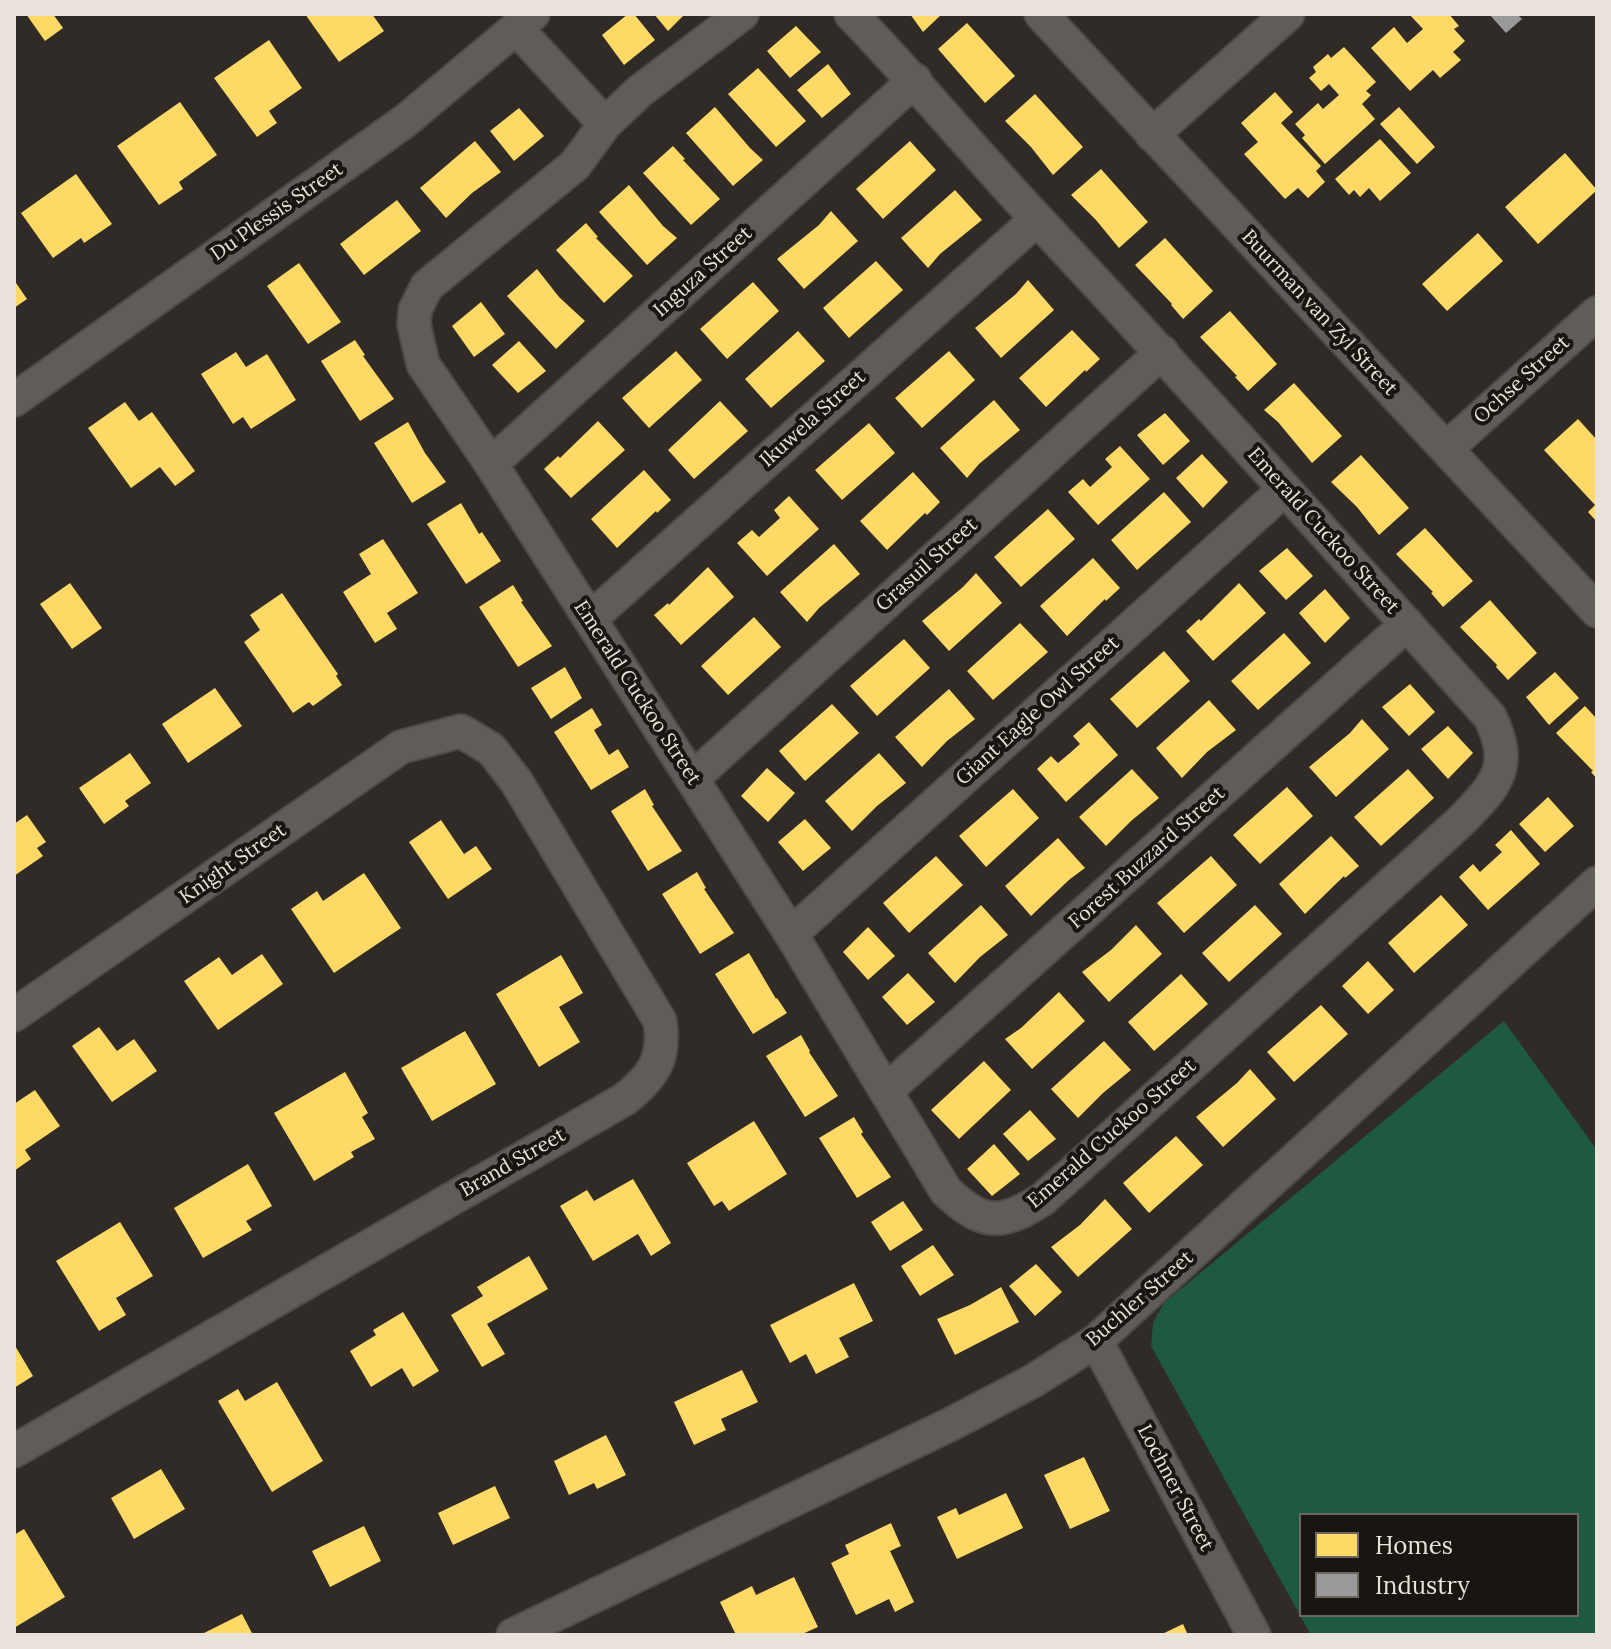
<!DOCTYPE html>
<style>
body{margin:0}
#map{position:relative;width:1611px;height:1649px;overflow:hidden;background:#302b26;font-family:Lora,serif}
canvas{display:block}
.frame{position:absolute;inset:0;border:16px solid #e8e2db;pointer-events:none}
.legend{position:absolute;left:1299px;top:1513px;width:280px;height:104px;box-sizing:border-box;background:#191510;border:2px solid #6c6761;margin:0;padding:10px 14px;list-style:none;font-size:24px;color:#e8e2db}
.legend li{display:flex;align-items:center;gap:16px;height:40px}
.legend b{width:40px;border:2px solid #6c6761}
</style>
<div id="map">
<canvas width="1611" height="1649"></canvas>
<div class="frame"></div>
<ul class="legend">
<li><b style="height:22px;background:#ffd966"></b>Homes</li>
<li><b style="height:22px;background:#999"></b>Industry</li>
</ul>
</div>
<script>
const c = document.querySelector('canvas').getContext('2d');
c.lineJoin = 'round';
function fillPath(path, color) { c.fillStyle = color; c.fill(path, 'evenodd'); }
function strokePath(path, color, width, dash) { c.strokeStyle = color; c.lineWidth = width; c.lineCap = dash ? 'butt' : 'round'; c.setLineDash(dash || []); c.stroke(path); }
function label(font, color, halo, rows, align = 'center') {
  c.font = font + ' Lora,serif'; c.lineWidth = 8; c.setLineDash([]); c.textBaseline = 'middle'; c.strokeStyle = halo; c.fillStyle = color; for (const [text, x, y, turn = 0] of rows) {
    c.save(); c.translate(x, y); c.rotate((+turn || 0) * Math.PI / 180); c.textAlign = isNaN(turn) ? turn : align; if (halo) c.strokeText(text, 0, 0); c.fillText(text, 0, 0); c.restore();
  }
}
const green = new Path2D(`
 M1504 1021 1597 1150V1635H1311L1151 1346 1153 1323 1164 1303ZM1301 1515H1577V1615H1301Z`);
const homes = new Path2D(`
 M26 14H53L63 28 45 41Z
 M305 14H372L384 31 339 62Z
 M628 14H634L655 40 624 65 602 35Z
 M654 14H685L668 31Z
 M910 14H942L923 32Z
 M1409 14H1449L1459 26 1454 29 1465 41 1453 52 1461 60 1440 78 1433 70 1410 91 1371 48 1394 27 1407 43 1423 29Z
 M967 23 1015 76 985 103 938 49Z
 M796 26 821 52 790 78 767 51Z
 M269 40 302 88 269 111 277 123 257 137 214 78Z
 M1344 47 1376 82 1366 91 1371 95 1362 104 1375 119 1325 164 1302 138 1305 135 1295 124 1318 103 1323 109 1339 95 1329 84 1321 91 1309 78 1316 72 1313 67 1328 54 1331 58Z
 M828 64 851 94 822 118 797 90Z
 M758 68 806 121 776 147 728 94Z
 M1275 92 1293 112 1281 123 1321 166 1316 171 1325 182 1308 198 1298 188 1285 199 1244 154 1258 142 1241 123Z
 M1035 94 1083 147 1053 175 1031 147 1005 121Z
 M180 102 217 155 179 182 183 189 159 205 117 146Z
 M715 107 750 148 763 160 733 186 686 133Z
 M1399 107 1435 147 1417 164 1380 124Z
 M519 108 544 136 514 161 490 131Z
 M1380 139 1411 173 1380 201 1369 188 1360 197 1354 190 1349 195 1335 179Z
 M475 141 501 172 472 193 446 218 420 188Z
 M910 141 936 170 883 219 856 189Z
 M673 146 685 159 683 160 720 199 691 225 643 173Z
 M1565 153 1597 190 1538 244 1505 207Z
 M1101 169 1148 222 1119 248 1096 220 1071 195Z
 M76 174 112 224 84 243 81 238 53 258 21 213Z
 M629 185 663 226 677 238 647 265 599 212Z
 M955 190 982 220 940 254 928 268 901 238Z
 M397 200 421 231 364 275 340 244Z
 M831 211 858 241 804 289 777 259 819 225Z
 M586 223 598 237 596 238 633 276 604 303 556 250Z
 M1478 233 1503 261 1447 311 1422 284Z
 M1165 238 1213 291 1183 319 1171 305 1172 304 1135 265Z
 M876 261 903 290 849 338 823 308Z
 M299 263 341 322 308 344 267 286Z
 M537 269 559 297 585 321 556 349 507 296Z
 M14 280 27 299 14 308Z
 M1028 280 1054 310 1001 358 975 328 1016 294Z
 M753 282 779 311 727 359 700 329Z
 M481 302 505 334 474 357 452 326Z
 M1230 311 1277 364 1248 391 1235 377 1237 376 1200 337Z
 M1072 330 1100 359 1086 372 1085 370 1046 407 1019 378Z
 M798 331 825 361 771 408 745 379Z
 M355 340 365 355 363 356 394 399 360 421 321 361Z
 M519 341 546 371 518 393 492 365Z
 M676 351 702 380 649 428 622 398Z
 M949 351 975 380 922 428 895 398Z
 M236 352 246 367 267 354 296 400 251 429 243 417 233 424 201 374Z
 M1294 383 1342 436 1312 463 1278 422 1264 410Z
 M994 400 1020 430 979 464 967 478 940 448Z
 M720 401 748 431 694 479 668 450Z
 M125 402 139 421 152 412 195 471 175 486 160 467 131 488 88 428Z
 M1165 413 1190 441 1163 465 1137 435Z
 M1578 419 1597 440V522L1588 512 1595 505 1544 450Z
 M598 421 625 450 571 498 544 469 558 456 560 458Z
 M408 422 425 453 446 482 412 503 374 443Z
 M869 423 895 453 842 500 815 470Z
 M1120 446 1150 479 1098 525 1068 492 1083 479 1090 487 1112 467 1105 459Z
 M1202 454 1228 482 1203 508 1176 478Z
 M1361 455 1409 508 1379 535 1357 507 1331 482Z
 M644 470 671 500 657 513 656 511 617 548 591 519Z
 M913 472 940 502 927 515 925 513 887 550 860 521Z
 M1164 492 1191 522 1137 570 1111 540Z
 M789 496 819 529 767 576 737 543 752 530 759 537 770 527 780 518 774 510Z
 M461 503 479 534 482 532 501 561 466 584 427 524Z
 M1048 509 1075 539 1021 587 994 557Z
 M1425 528 1473 581 1443 607 1431 593 1433 592 1396 554Z
 M383 539 418 593 387 613 397 629 375 643 343 592 371 574 359 554Z
 M834 544 860 574 819 608 807 622 780 592Z
 M1287 548 1313 576 1286 600 1259 571Z
 M1093 558 1120 588 1106 601 1105 599 1067 636 1040 606Z
 M708 567 734 597 681 645 654 615 668 603 669 605Z
 M976 573 1002 603 949 651 922 621 963 587Z
 M70 583 102 628 72 649 40 604Z
 M1239 583 1266 613 1213 661 1186 631 1199 619 1201 621Z
 M513 585 523 601 521 602 552 646 518 667 479 607Z
 M1325 589 1350 618 1325 643 1299 613Z
 M282 593 338 674 336 676 342 685 313 706 309 702 293 713 244 642 260 630 250 615Z
 M1490 600 1537 653 1508 680 1496 667 1497 665 1460 627Z
 M754 617 781 647 728 695 701 666Z
 M1020 623 1048 652 993 700 967 671Z
 M1284 633 1311 663 1258 710 1231 681Z
 M904 639 930 668 877 716 850 686Z
 M1164 651 1190 681 1137 728 1110 699Z
 M565 667 582 698 551 719 531 688Z
 M1555 672 1579 698 1549 725 1526 697Z
 M1410 684 1435 712 1409 736 1382 707Z
 M215 688 242 726 188 763 162 724Z
 M949 689 975 719 947 741 922 767 895 737Z
 M1209 700 1236 730 1207 752 1182 778 1156 748Z
 M832 704 859 733 805 781 779 751Z
 M1585 706 1597 719V779L1591 772 1593 771 1556 733Z
 M592 708 602 725 594 730 609 755 618 749 629 767 591 790 554 732Z
 M1362 719 1389 749 1336 797 1309 767 1350 733Z
 M1089 722 1118 755 1066 802 1037 769 1051 756 1058 763 1070 753 1080 744 1073 736Z
 M1448 726 1473 753 1448 779 1421 749Z
 M130 753 151 783 125 801 129 806 104 824 79 788Z
 M879 753 906 783 877 806 852 831 825 801Z
 M767 768 795 793 768 822 741 796Z
 M1132 769 1159 798 1131 821 1106 846 1079 817Z
 M1408 769 1434 798 1381 846 1354 817Z
 M1287 787 1313 816 1260 864 1233 835Z
 M645 789 654 805 652 806 682 851 648 871 611 811Z
 M1013 789 1039 818 986 867 959 836Z
 M1548 797 1574 826 1545 852 1519 824Z
 M27 815 46 842 37 848 43 856 14 876V824Z
 M805 819 831 848 803 871 778 842Z
 M441 820 464 854 476 846 492 869 448 899 409 842Z
 M1511 830 1540 864 1488 910 1459 877 1473 864 1480 872 1502 852 1495 845Z
 M1331 836 1359 866 1345 878 1344 876 1305 914 1279 884Z
 M1058 838 1085 868 1070 879 1031 916 1005 886Z
 M936 856 963 885 909 933 883 903Z
 M1211 856 1237 885 1184 933 1157 903Z
 M697 872 706 888 704 889 734 933 700 954 662 894Z
 M364 873 401 928 334 973 291 909 317 891 323 901Z
 M1441 895 1468 925 1414 973 1388 943Z
 M981 905 1008 935 980 957 955 983 928 953Z
 M1255 905 1282 934 1229 982 1202 953Z
 M1136 925 1162 954 1109 1002 1082 972 1111 950Z
 M868 927 895 956 868 980 843 952Z
 M749 953 776 999 777 998 787 1013 753 1034 715 974Z
 M262 954 283 984 218 1030 184 981 219 957 232 975Z
 M561 955 583 993 559 1007 580 1042 539 1067 496 994Z
 M1368 961 1394 990 1368 1014 1342 986Z
 M908 973 935 1002 907 1025 882 997Z
 M1181 974 1208 1004 1154 1051 1128 1022Z
 M1059 992 1085 1021 1032 1069 1005 1039 1021 1028Z
 M1321 1005 1348 1034 1294 1082 1267 1052Z
 M99 1027 117 1051 134 1039 157 1071 112 1102 72 1046Z
 M465 1031 496 1084 432 1121 401 1068Z
 M801 1035 810 1051 809 1052 838 1096 805 1117 766 1056Z
 M1104 1041 1131 1070 1103 1093 1078 1118 1051 1089Z
 M984 1061 1011 1090 959 1139 931 1110Z
 M1250 1069 1276 1099 1223 1147 1196 1117 1237 1083Z
 M345 1072 368 1113 362 1117 375 1139 351 1152 354 1157 314 1181 274 1113Z
 M35 1090 60 1126 25 1150 31 1159 14 1171V1104Z
 M1030 1110 1056 1139 1028 1161 1003 1134Z
 M854 1117 863 1132 861 1134 891 1177 857 1198 819 1138Z
 M754 1121 787 1174 729 1211 722 1201 714 1206 687 1163Z
 M1176 1136 1203 1165 1149 1213 1123 1183Z
 M994 1144 1020 1174 992 1196 967 1169Z
 M248 1164 272 1206 246 1221 252 1230 203 1258 174 1208Z
 M633 1179 671 1243 651 1256 638 1234 593 1261 560 1206 587 1190 594 1201Z
 M1105 1199 1132 1229 1078 1277 1051 1247 1080 1225Z
 M903 1201 923 1230 890 1251 871 1222Z
 M120 1222 153 1276 116 1298 126 1315 99 1331 56 1261Z
 M933 1245 954 1275 920 1296 901 1266Z
 M529 1256 548 1289 487 1324 505 1354 482 1367 451 1315 483 1296 477 1287Z
 M1036 1264 1062 1292 1035 1316 1009 1286Z
 M854 1283 873 1321 839 1338 849 1357 816 1374 806 1354 790 1363 770 1325Z
 M1001 1287 1019 1322 955 1355 937 1319 970 1305Z
 M403 1312 439 1371 413 1387 402 1368 371 1387 350 1351 376 1335 373 1330Z
 M14 1344 33 1376 14 1388Z
 M742 1370 758 1402 721 1419 726 1430 694 1445 674 1402Z
 M277 1382 323 1461 272 1492 218 1401 238 1389 245 1401Z
 M606 1435 626 1475 597 1489 594 1483 569 1495 554 1461Z
 M1084 1457 1110 1511 1070 1529 1044 1475Z
 M161 1469 185 1509 134 1539 111 1498Z
 M495 1486 510 1518 453 1545 438 1513Z
 M1006 1493 1023 1528 957 1559 937 1517 956 1508 959 1515Z
 M891 1523 901 1546 890 1551 914 1602 895 1612 889 1599 856 1615 831 1563 849 1554 845 1545Z
 M364 1526 381 1561 330 1587 312 1551Z
 M24 1529 65 1597 14 1628V1535Z
 M794 1577 818 1627 800 1635H736L720 1602 752 1586 756 1595Z
 M242 1614 253 1635H200Z
 M1183 1624 1188 1635H1160Z`);
const industry = new Path2D(`
 M1489 14H1517L1522 19 1506 33Z`);
const street = new Path2D(`
 M742 14 640 91 605 124 575 165 427 286 415 310 414 325 423 364 491 464 791 934 946 1191C983 1226 1001 1226 1043 1199L1461 821C1497 784 1514 767 1490 717 1340 550 1191 384 1038 220 975 153 916 81 851 14
 M1041 14 1597 611
 M516 28 605 124
 M1152 135 1288 14
 M14 400 405 121 533 14
 M1447 448 1597 313
 M491 464 915 80
 M590 619 1037 219
 M692 779 1162 352
 M791 934 1285 489
 M14 1015 401 747 461 731 491 749 516 781 660 1021C666 1059 653 1076 625 1099L14 1451
 M886 1091 1407 624
 M1096 1341 1254 1635
 M513 1635 951 1424 1033 1381 1096 1341 1597 883`);
const streetNames = [
 ["Du Plessis Street",277,212,-35],
 ["Inguza Street",703,272,-42],
 ["Buurman van Zyl Street",1319,313,47],
 ["Ochse Street",1522,380,-42],
 ["Ikuwela Street",813,419,-42],
 ["Emerald Cuckoo Street",1323,531,48],
 ["Grasuil Street",927,565,-42],
 ["Emerald Cuckoo Street",637,693,57],
 ["Giant Eagle Owl Street",1038,711,-42],
 ["Forest Buzzard Street",1147,858,-42],
 ["Knight Street",233,864,-35],
 ["Emerald Cuckoo Street",1112,1134,-41],
 ["Brand Street",513,1163,-30],
 ["Buchler Street",1140,1299,-41],
 ["Lochner Street",1175,1488,62]
];
fillPath(green, '#1e5942');
fillPath(homes, '#ffd966');
fillPath(industry, '#999');
strokePath(street, '#4e4944', 36);
strokePath(street, '#605c57', 32);
label('20px', '#e8e2db', '#191510', streetNames);
</script>
